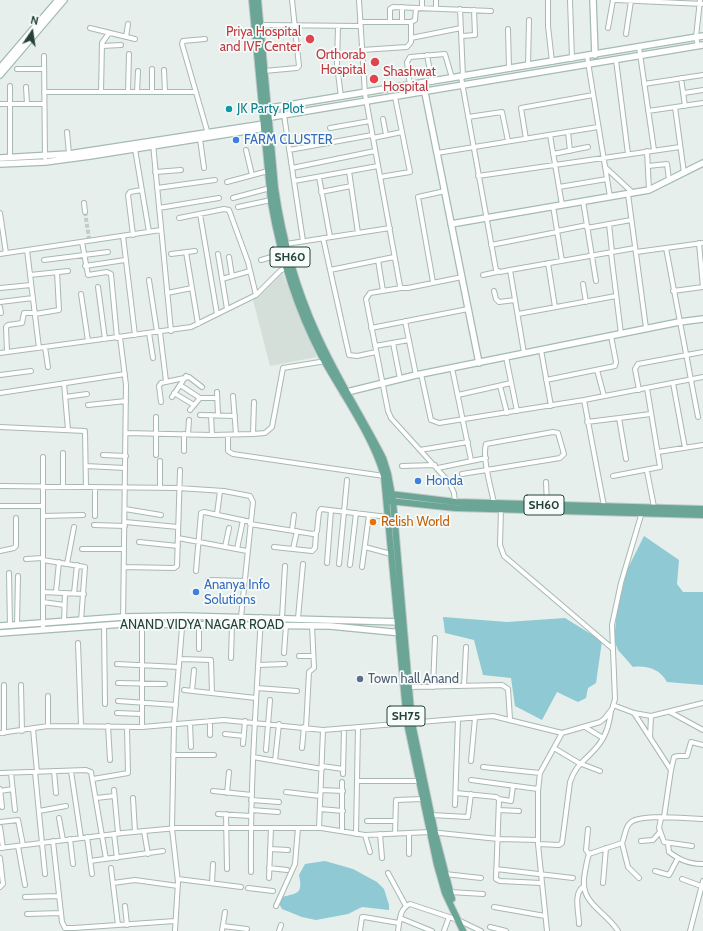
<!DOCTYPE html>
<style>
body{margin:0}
#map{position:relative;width:703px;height:931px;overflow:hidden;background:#e6efeb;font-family:Cabin,sans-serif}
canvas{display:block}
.north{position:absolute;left:12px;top:12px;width:40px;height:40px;-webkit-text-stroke:3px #f7fbf9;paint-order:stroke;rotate:13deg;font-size:11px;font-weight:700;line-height:16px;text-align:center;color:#24423a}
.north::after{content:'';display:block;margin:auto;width:14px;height:18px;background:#24423a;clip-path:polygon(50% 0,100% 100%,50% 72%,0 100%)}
</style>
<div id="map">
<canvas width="703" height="931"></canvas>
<div class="north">N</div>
</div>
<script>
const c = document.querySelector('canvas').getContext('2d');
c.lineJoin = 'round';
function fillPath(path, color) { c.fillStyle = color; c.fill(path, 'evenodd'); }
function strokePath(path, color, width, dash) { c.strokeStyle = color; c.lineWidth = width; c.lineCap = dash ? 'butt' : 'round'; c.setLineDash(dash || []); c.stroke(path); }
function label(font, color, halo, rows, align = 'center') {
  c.font = font + ' Cabin,sans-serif'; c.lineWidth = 3.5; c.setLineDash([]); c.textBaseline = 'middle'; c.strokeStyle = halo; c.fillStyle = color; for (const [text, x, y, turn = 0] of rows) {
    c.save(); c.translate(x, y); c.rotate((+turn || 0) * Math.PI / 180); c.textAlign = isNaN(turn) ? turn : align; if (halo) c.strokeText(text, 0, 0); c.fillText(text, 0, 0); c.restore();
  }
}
const built = new Path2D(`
 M282 272 317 357 270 366 253 300Z`);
const water = new Path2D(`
 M644 536 679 560 677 584 683 592H703V685L667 682C660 669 647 665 633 667L618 650 614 640 617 612 627 570Z
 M443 617 507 622 565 618 602 641 596 683 588 688 586 698 578 702 557 692 542 720 515 706 511 678 483 675 474 640 445 633Z
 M325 861 353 869 377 882 384 889 389 905V910L362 907 348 914 316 920 302 917 282 909 279 904 282 897C298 893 303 894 299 875L305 864Z`);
const streetTunnel = new Path2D(`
 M85 212 89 238`);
const street = new Path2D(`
 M359 0 365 94 400 286 401 288H408L462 277
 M548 0V26L552 62
 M570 0 572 59
 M616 0 703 4
 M402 7V22
 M422 8V0
 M436 8V0
 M460 9 463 77
 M360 22H411L415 20 416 8
 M390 22V9L393 7 491 11
 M261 25 360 26
 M338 26 337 65 341 97
 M90 28 135 39
 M608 28 613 0
 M508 29 509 69
 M626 34 631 1
 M462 36 475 35 474 10
 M126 37 128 24
 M411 38 461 28
 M205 39 183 41 182 44 208 134
 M102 46 121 45
 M698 46 696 37 700 0
 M639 47 654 150
 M362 50 407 47 411 42V22
 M427 55 432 82
 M44 56 45 158
 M587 56 610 197
 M616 60 628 154
 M528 66 529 20
 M17 69H44
 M152 69V92
 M164 70 165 92
 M264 71 297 68 299 66 292 0
 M461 77 496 270 500 272 510 270 635 248
 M681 78 685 106
 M644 84 703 75
 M10 86V158
 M410 86 407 62 410 57 445 54 452 78
 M26 87 27 104
 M44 92H195
 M101 92 102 43 109 33
 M128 92 129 54
 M137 92 138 71
 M684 93 703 90
 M0 104H44
 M675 107 684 173
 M648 111 703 103
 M284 115 303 241
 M468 117 502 112 508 141
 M383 119 386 135
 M330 128 370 121
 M67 132 69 154
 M568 132 570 151
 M550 135 562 205
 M373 138 402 132
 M200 139 204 168
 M526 139 521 108 593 95
 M153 144 171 331
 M135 149 149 232
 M246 150 252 175
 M289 150 372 135
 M647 151 649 190
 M437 153 598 127
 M553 154 588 147
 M648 166 667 164 669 180
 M605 167 633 193
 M292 168 375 151
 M349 171 358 233
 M155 172 181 170
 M478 176 680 147
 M319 177 330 237
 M380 177 410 172 395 97
 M294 181 378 166
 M227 182 268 171
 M559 187 607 179
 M157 188 215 180
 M321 192 351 186
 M628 194 646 328
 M233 198 270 188
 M583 201 596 281
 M84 203 85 212
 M553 206 562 261
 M238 207 271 200
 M159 208 219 198
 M0 213 6 253
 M200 214 217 314
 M179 218 224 209 229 210 248 262 256 295
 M609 224 612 252
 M587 228 631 220
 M557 231 587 225
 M133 235 128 195 130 192 142 190
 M123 236 135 335
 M323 238 349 355 357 356 376 352
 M82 242 88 275 107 272 111 274 117 338
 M699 243 703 287
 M286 244 390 228
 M491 245 557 232
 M666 248 698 417
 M27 250 39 348
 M186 252 198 324
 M636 252 703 243
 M611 253 621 334
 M0 254 161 230
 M171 254 195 251
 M218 254 227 309
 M229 257 232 276
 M44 260 108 252
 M261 260 282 254
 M378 260 383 291
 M548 263 555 307
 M85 266 125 260
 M330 270 394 257
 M510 270 524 353
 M30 275 68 271
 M483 275 497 272
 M222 279 250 271
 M149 280 157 332
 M433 282 418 197 445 191
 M583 284 586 302
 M98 287 105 339
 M0 288 31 285
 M401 288 370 293 366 299 388 411 391 418 449 482 454 493 455 503
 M494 291 496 299 499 302 515 300
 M673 291 703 287
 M167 293 192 288
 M81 294 88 341
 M0 302 33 298
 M0 307 1 313
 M35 314 59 310 57 272
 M518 314 616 296
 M405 321 416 375
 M371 328 468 309
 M160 332 166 381
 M149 333 153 358
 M120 337 126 385 123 624
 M393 343 400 379
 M375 346 409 340
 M45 347 48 367
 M541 350 551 406
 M7 352 6 327 8 325 22 323 24 313H35
 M0 353 191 327 256 295 280 271 288 266
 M506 357 517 411
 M452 368 471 460
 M597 370 604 396
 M421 374 431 420 439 423 584 400 703 377
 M0 375 31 371
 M546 380 615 366 616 362 611 336
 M64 383 68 430
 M673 383 685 448
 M180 385 200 398
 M500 386 507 413
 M639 390 635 369 638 364 703 352
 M217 392 218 415
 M0 393 125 374
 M174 393 194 405
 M458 395 511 383
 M233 396 236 434
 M65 397 87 394
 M172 397 186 376
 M584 400 604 506
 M161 402 159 386 161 383 189 377 202 387
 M88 405 126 401
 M190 410 200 398H217
 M200 415 235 416
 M211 415 212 435
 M619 418 626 459
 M587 422 651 414
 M0 427 85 431 86 487
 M126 433 212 435 253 434 265 433 272 427 283 368 326 361
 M184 434V451
 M188 434 189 420
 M253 434 254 402
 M228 435V451L233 454 384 476
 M420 450 468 442
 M658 452 703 445
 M103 455 126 456
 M156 455V417
 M86 466 125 468
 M402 466 435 465
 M438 468 486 458
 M647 471 654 507
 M462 474 560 458 564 454 558 433 553 432 486 444C482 458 491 488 494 503V505
 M613 476 660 467 647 388
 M546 482 547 505
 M0 486 178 488 224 491 250 496 253 502 241 617
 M63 487V453
 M160 487V461
 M0 506H43
 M501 508 500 545 504 556 613 649
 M125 509 161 515
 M217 514 220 491
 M43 516 83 515
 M95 516V487
 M125 522 178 527
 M250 524 313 534 316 533 317 531 319 512 321 509 388 517
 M94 525 125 526
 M292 530 294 515
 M178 538 247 551
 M139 542 178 546
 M225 547 229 528
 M274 547 312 551 315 548 316 533
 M365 547 391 554
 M82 549H124
 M237 549 243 520
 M293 549 297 531
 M0 551 14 548 16 546V518
 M26 559 43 558
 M43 560 85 567 81 621
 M327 563 331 510
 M67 564 74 527
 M339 564 347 480
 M350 565 356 513
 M124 567 174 568 177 566 180 470
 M362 567 369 515
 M196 571 201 513 204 512 251 522
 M9 573 10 626
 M208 580 245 581
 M43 592 84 594
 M56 592 59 562
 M74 593 77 565
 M43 602 64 605
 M282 618 285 566
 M298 618 303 564
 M64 622 65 593
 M17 625 18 576
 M104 626 105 704
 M43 630V457
 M78 643 81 725
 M199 649V625
 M284 653 286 625
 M299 656H313
 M231 658 232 625
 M180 659 211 660 212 693
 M117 664 179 667
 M258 665 285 664
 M118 683 165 684
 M4 685V733
 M21 685 22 731
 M464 686 466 647
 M410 687 502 685 508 689 510 719
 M433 687 435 638
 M257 688 297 691
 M184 690 256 698
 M192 691 194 670
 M48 696V726
 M118 701 176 705
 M613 705 634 713 651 716 703 703
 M670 712 703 730
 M117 713 142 714
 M634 713 671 770 664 817
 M210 721V735
 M190 723 191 747
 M108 726 110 760
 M142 727V624
 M585 727 603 738
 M306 728 309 672 314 668 312 625
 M33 729 37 772
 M0 733 48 726 142 727 224 720 323 730 493 716 562 733 600 722 605 718 612 709 615 699 612 625 621 583 642 512
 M225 734 244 736
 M650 737 651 716
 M243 744 245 721
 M302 748 304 727
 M554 748 579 763 600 771
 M266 750 270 700
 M173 755H214
 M253 757 322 769
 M275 761 279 724
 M471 761 475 718
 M322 766 343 769
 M483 767 540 773
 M671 770 674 757 678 756H687L691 742 703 745
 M54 771 56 793
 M71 771 81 838
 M35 772 45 874
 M0 773 86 770 91 772 106 859
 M11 773 15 810
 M343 774 344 728
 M93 779 128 773 127 727
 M471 780 538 789
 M357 781H419
 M0 789 2 807
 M114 790 118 833
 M321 790 343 791
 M0 791 13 789
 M213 791 252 795
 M286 792 320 796
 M227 793 229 772
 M456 793 496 797 499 799 496 879 500 881 541 883
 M96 798 114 796
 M133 798 135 832
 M499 799 511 801 513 786
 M251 800 279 802
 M455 805 458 719
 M320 809 343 811
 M251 810 278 812
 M499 810 519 811
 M39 811 66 806
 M218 814 251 816
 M226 814 227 869
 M431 815 468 817 471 794
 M59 818 63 840
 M661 818 659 828 664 842 692 846
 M367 821H395
 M0 822 18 820 23 845
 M0 827 3 848
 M319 828 323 730
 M588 829 586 850 589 854
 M144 831 148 854
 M342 831V782
 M409 833V854
 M114 834 117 858
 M356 834 358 727
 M380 834 382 858
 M395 834 396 800 423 799
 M365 835 370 852
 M87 837 92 874
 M70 839 73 864
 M53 841 62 922 65 928H74L175 921
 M641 841 653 840 660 832
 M622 843 628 867 639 878
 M538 844 559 845 562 843 570 782C576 764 585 761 596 748 606 737 609 725 611 711
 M668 844 669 852C680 860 689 864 703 864
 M18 846 25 885
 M0 848 123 833 177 828H321L365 835 430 832 498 839 538 840
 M270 849 288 850
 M0 858 3 884 0 887
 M90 861 163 851
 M111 868 118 925
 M269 868 287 870
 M496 869 573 878
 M655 871 669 875 678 858
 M251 872C250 787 256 702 261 617
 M388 873 406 906
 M445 874 481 878
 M269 878 271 828
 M178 879 241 887
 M682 879 701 886
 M113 883 135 880 178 886
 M212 883 213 864
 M603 883 606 848
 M248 888 273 891
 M450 892 483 894
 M25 897 59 896
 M125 906 127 925
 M276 906 295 864 298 828
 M494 907 545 916
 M27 914 61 913
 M400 918 432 931
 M579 924C579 913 573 894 583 887
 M223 926 247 929
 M490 927 506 931
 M175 931 178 882 172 829 174 724 183 616
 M222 931 225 912
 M279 931 281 925
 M360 931 362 917H364L399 923
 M398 931C400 920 399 909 410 904L458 920 481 931
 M444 931 449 917
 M547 931 538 844V791L540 773 562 733
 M618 931C604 909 578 904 585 872 586 866 587 860 589 854L622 843C625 837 625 827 630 823 640 813 688 819 703 819
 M690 931 703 881`);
const secondary = new Path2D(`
 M593 0 595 55
 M0 68 58 0
 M0 75 64 0
 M424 88 479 363
 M264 109 703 36
 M265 118 703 45
 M0 158 69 154 264 124
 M0 164 45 162 90 156 265 128
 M451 224 649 190 703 163
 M343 393 416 375 679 322 703 319
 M0 626 123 617 183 616 401 622
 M0 633 123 624 330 626 402 633`);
const primary = new Path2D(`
 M252 0 271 202C280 253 297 309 321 355 341 392 373 436 384 476L407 723 437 865 445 893 463 931
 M258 0 275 188C282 237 296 288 317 334 336 377 362 417 383 458L388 474 393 501 412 723 435 833 452 899
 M390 494 456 502 703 509
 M389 501 455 508 703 515`);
const markers = [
 [310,39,5,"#e0444e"],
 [375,62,5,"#e0444e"],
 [374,79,5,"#e0444e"],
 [229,109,4,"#0f9aa8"],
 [236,140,4,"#3f7fe0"],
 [418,481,4,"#3f7fe0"],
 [373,522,4,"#e8710a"],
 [196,592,4,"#3f7fe0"],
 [360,679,4,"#5c6f8a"]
];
const shields = [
 [290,257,40],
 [544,505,40],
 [406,716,38]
];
const shieldNames = [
 ["SH60",290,257],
 ["SH60",544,505],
 ["SH75",406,716]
];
const healthNames = [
 ["Priya Hospital",301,32],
 ["and IVF Center",301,47],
 ["Orthorab",366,55],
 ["Hospital",366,70],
 ["Shashwat",383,72,"left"],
 ["Hospital",383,87,"left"]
];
const cultureNames = [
 ["JK Party Plot",237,109]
];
const shopNames = [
 ["FARM CLUSTER",244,140],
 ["Honda",426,481],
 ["Ananya Info",204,585],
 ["Solutions",204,600]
];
const foodNames = [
 ["Relish World",381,522]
];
const streetNames = [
 ["ANAND VIDYA NAGAR ROAD",202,625]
];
const serviceNames = [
 ["Town hall Anand",368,679]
];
fillPath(built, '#d4dfda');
fillPath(water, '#8ec9d4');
strokePath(streetTunnel, '#bfccc8', 4, [4, 2]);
strokePath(street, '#a8b8b2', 6);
strokePath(secondary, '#a4bbb3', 8);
strokePath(primary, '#c2cac8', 8);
strokePath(street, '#fff', 4);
strokePath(secondary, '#fff', 5.5);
strokePath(primary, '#6aa596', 6);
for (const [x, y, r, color] of markers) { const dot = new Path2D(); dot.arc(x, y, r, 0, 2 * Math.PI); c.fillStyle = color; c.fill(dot); strokePath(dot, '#f7fbf9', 1.5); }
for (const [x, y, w] of shields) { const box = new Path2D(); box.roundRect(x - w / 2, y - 10, w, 20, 3); c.fillStyle = '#f7fbf9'; c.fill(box); strokePath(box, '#24423a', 1); }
label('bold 12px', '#24423a', null, shieldNames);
label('13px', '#be3a42', '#f7fbf9', healthNames, 'right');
label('13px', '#0d838f', '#f7fbf9', cultureNames, 'left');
label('13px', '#366cbe', '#f7fbf9', shopNames, 'left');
label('13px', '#c56008', '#f7fbf9', foodNames, 'left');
label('13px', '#24423a', '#f7fbf9', streetNames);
label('13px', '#4e5e75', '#f7fbf9', serviceNames, 'left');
</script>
